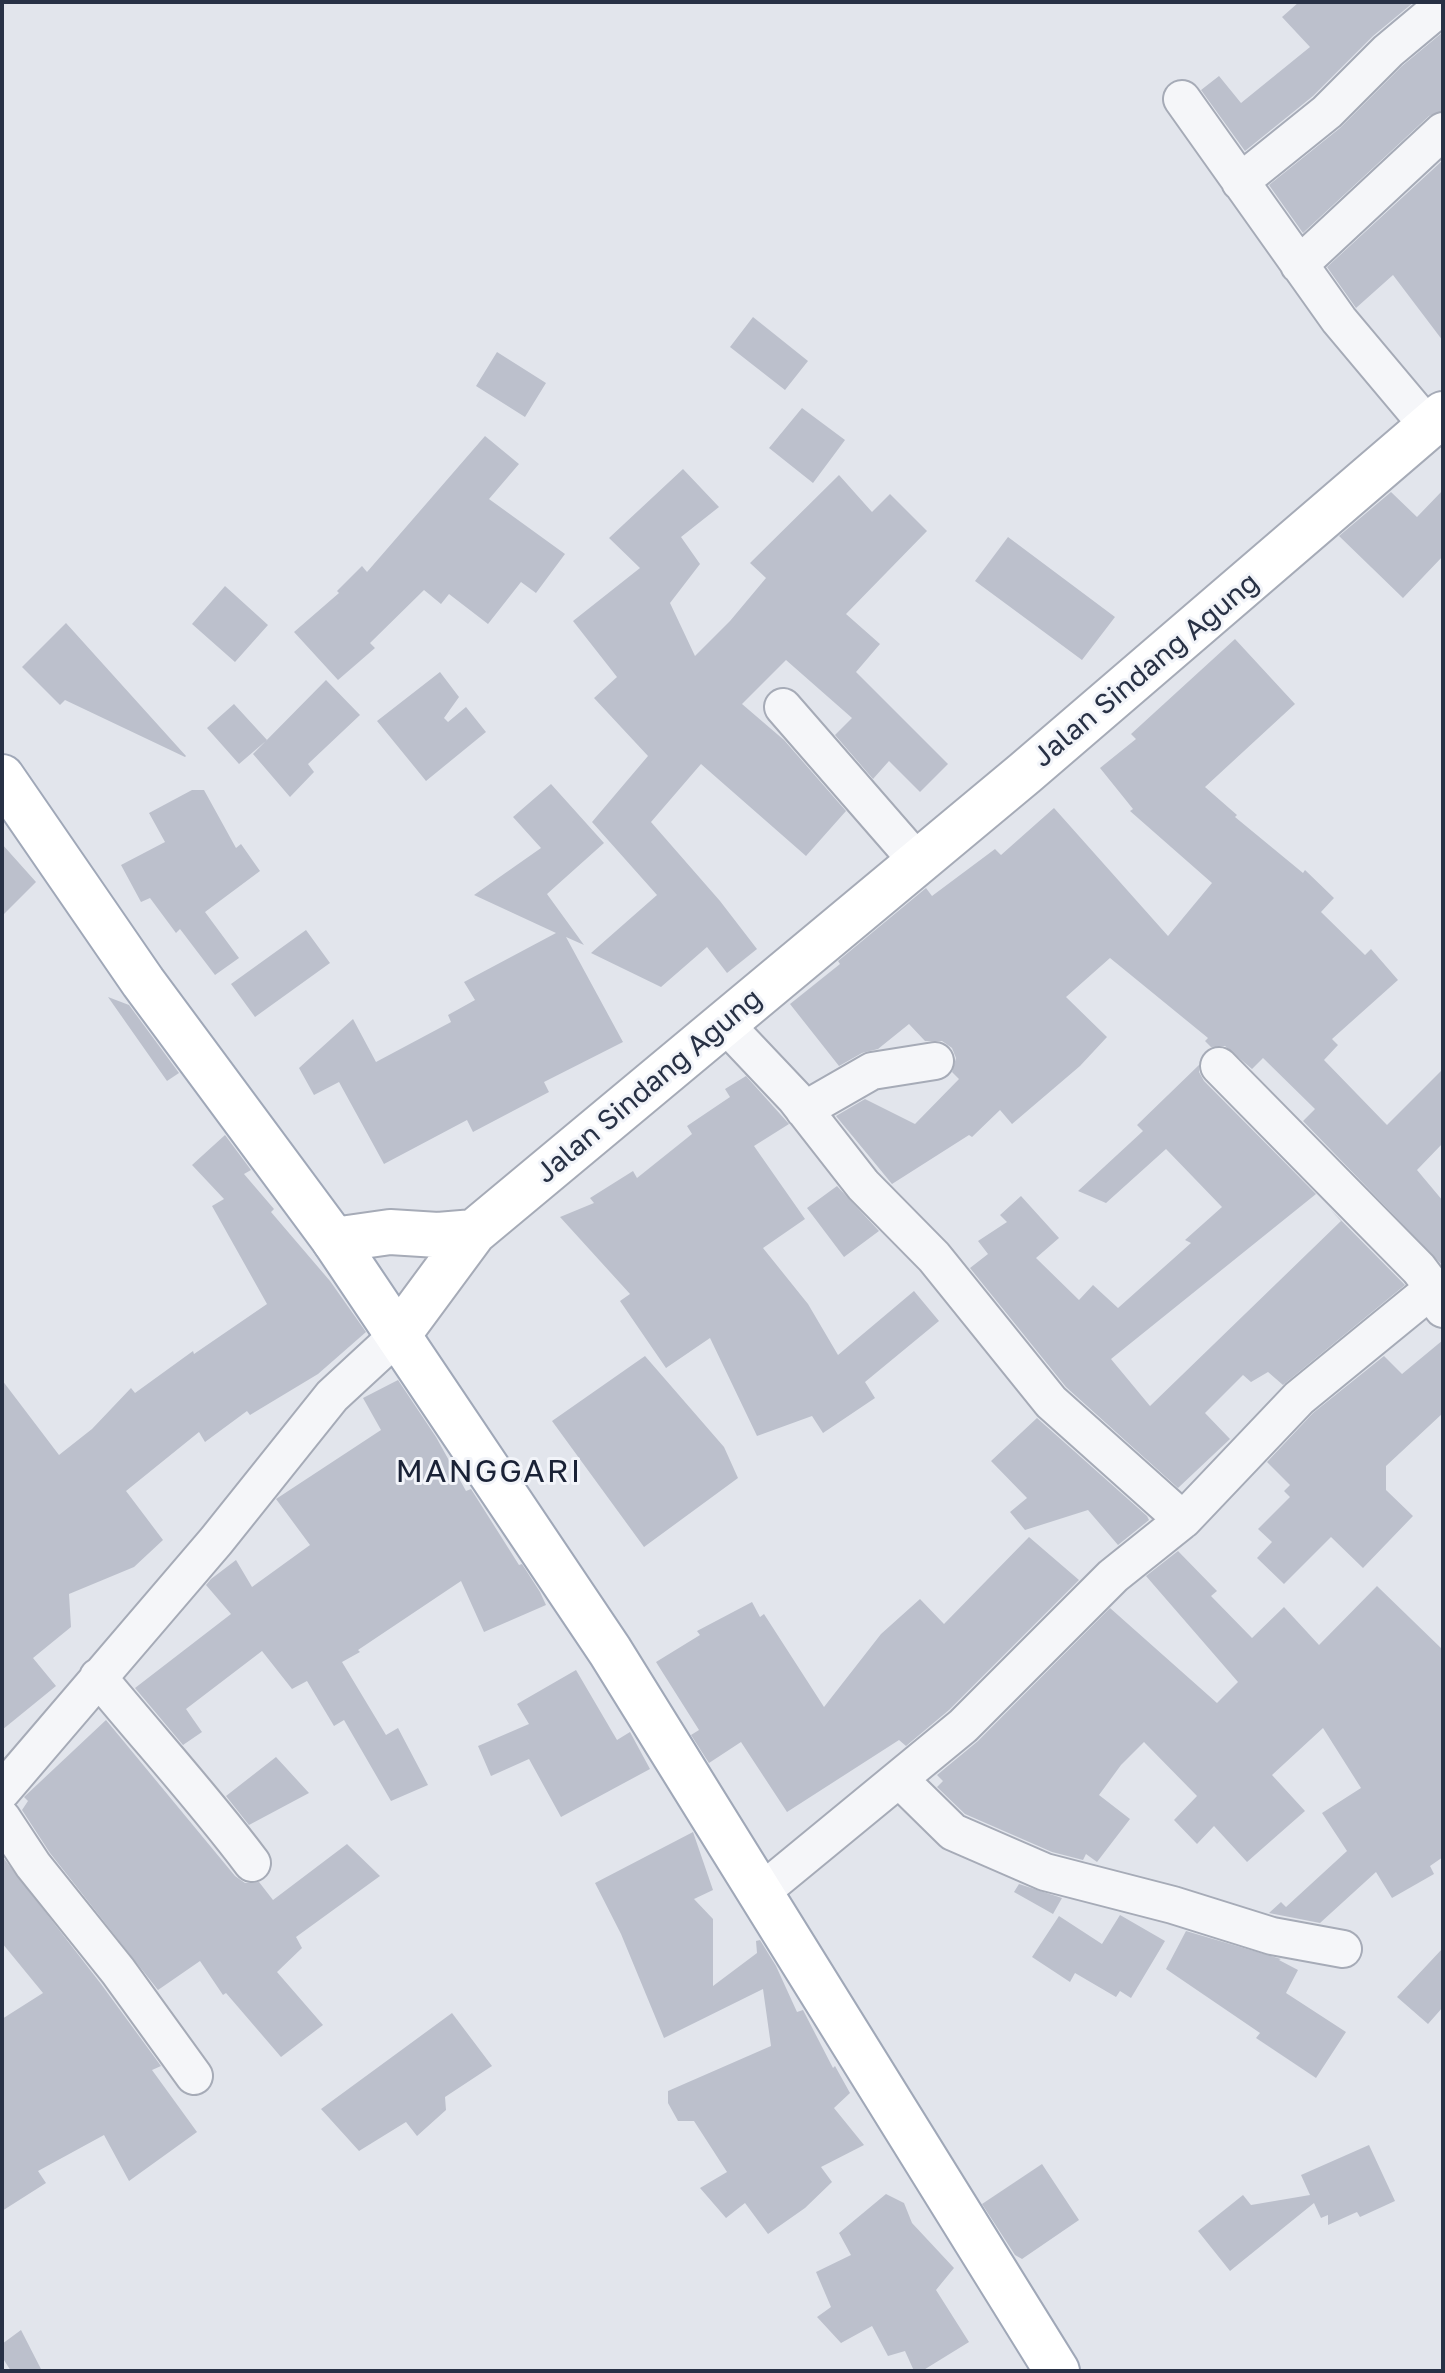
<!DOCTYPE html>
<style>
body{margin:0}
#map{position:relative;width:1445px;height:2373px;overflow:hidden;background:#e2e5ec;font-family:"Golos Text",sans-serif}
canvas{display:block}
.frame{position:absolute;inset:0;border:4px solid #283145;pointer-events:none}
</style>
<div id="map">
<canvas width="1445" height="2373"></canvas>
<div class="frame"></div>
</div>
<script>
const c = document.querySelector('canvas').getContext('2d');
c.lineJoin = 'round';
function fillPath(path, color) { c.fillStyle = color; c.fill(path, 'evenodd'); }
function strokePath(path, color, width, dash) { c.strokeStyle = color; c.lineWidth = width; c.lineCap = dash ? 'butt' : 'round'; c.setLineDash(dash || []); c.stroke(path); }
function label(font, color, halo, rows, align = 'center') {
  c.font = font + ' "Golos Text",sans-serif'; c.lineWidth = 6; c.setLineDash([]); c.textBaseline = 'middle'; c.strokeStyle = halo; c.fillStyle = color; for (const [text, x, y, turn = 0] of rows) {
    c.save(); c.translate(x, y); c.rotate((+turn || 0) * Math.PI / 180); c.textAlign = isNaN(turn) ? turn : align; if (halo) c.strokeText(text, 0, 0); c.fillText(text, 0, 0); c.restore();
  }
}
const building = new Path2D(`
 M1299 2H1414L1373 36 1313 96 1245 151 1201 90 1219 76 1241 103 1310 47 1282 17Z
 M1443 32V111L1429 116 1303 233 1269 185 1340 128 1402 66Z
 M1443 160V341L1393 275 1356 308 1327 267Z
 M753 317 808 361 785 390 730 347Z
 M497 352 546 383 525 417 476 386Z
 M802 408 845 440 813 483 769 448Z
 M485 436 519 464 489 499 565 554 536 593 521 582 488 624 449 594 441 604 424 590 370 643 375 648 338 680 294 632 339 593 337 591 362 566 367 572Z
 M683 469 719 507 681 537 700 564 670 603 695 656 730 621 766 578 750 563 839 475 872 512 890 494 927 531 846 614 880 644 856 672 948 764 920 792 889 761 873 779 835 735 852 718 786 660 742 704 784 740 846 811 806 856 701 764 651 822 720 901 757 949 727 973 707 947 661 987 591 953 657 895 592 822 648 756 594 698 617 677 573 621 640 568 609 538Z
 M1443 490V556L1403 598 1339 536 1391 492 1417 517Z
 M1008 537 1115 617 1082 660 975 581Z
 M225 586 268 625 235 662 192 624Z
 M66 623 186 756 185 757 65 700 60 705 22 667Z
 M1235 639 1295 704 1205 787 1237 815 1235 817 1303 873 1305 870 1334 898 1321 912 1365 955 1371 949 1398 980 1332 1039 1338 1045 1324 1060 1387 1125 1443 1069V1143L1417 1170 1443 1201V1266L1303 1121 1315 1109 1263 1058 1252 1069 1225 1046 1211 1047 1205 1041 1208 1038 1110 958 1066 997 1107 1037 1080 1066 1012 1124 1000 1110 972 1137 969 1135 892 1184 836 1116 865 1099 915 1124 959 1079 952 1072 956 1058 952 1048 942 1041H925L909 1024 878 1049 862 1053 839 1066 790 1004 840 964 838 961 926 888 932 896 995 849 1001 855 1054 808 1168 936 1212 883 1130 811 1133 809 1100 768 1136 739 1131 734Z
 M440 672 459 697 444 718 448 722 466 707 486 732 426 781 377 721Z
 M326 680 360 715 308 764 314 772 290 797 253 754Z
 M234 704 267 740 239 764 207 728Z
 M551 784 604 843 547 894 584 945 566 937 623 1042 544 1082 549 1092 473 1132 467 1120 384 1164 339 1082 314 1095 299 1068 353 1019 376 1062 451 1022 448 1015 475 1000 464 982 556 933 474 895 541 848 513 817Z
 M192 790H204L236 848 241 844 260 871 205 912 239 958 215 975 180 929 176 933 150 898 141 902 121 865 165 842 149 813Z
 M2 844 36 882 2 916Z
 M306 930 330 963 255 1017 231 984Z
 M108 997 129 1005 179 1073 167 1081Z
 M1199 1065V1072L1204 1081 1316 1194 1111 1359 1150 1406 1341 1221 1330 1209 1405 1285 1283 1385 1268 1372 1251 1382 1243 1375 1205 1413 1230 1439 1178 1488 1066 1387 970 1268 988 1254 978 1241 1007 1222 1000 1215 1021 1196 1059 1238 1036 1258 1079 1300 1093 1285 1118 1308 1191 1243 1185 1240 1222 1207 1166 1149 1106 1203 1078 1191 1143 1131 1137 1125Z
 M746 1076 789 1124 754 1146 805 1219 763 1248 808 1304 838 1355 914 1291 939 1321 865 1382 875 1398 823 1433 812 1416 757 1436 710 1338 666 1368 620 1301 630 1294 560 1217 594 1203 590 1198 633 1171 637 1178 692 1134 687 1126 730 1097 725 1089Z
 M225 1135 251 1170 244 1174 274 1209 271 1212 330 1281 366 1332 318 1374 250 1415 247 1411 205 1442 199 1432 126 1491 163 1540 134 1567 69 1594 71 1627 33 1658 56 1686 2 1730V1380L59 1455 92 1429 131 1388 135 1393 193 1351 194 1354 267 1304 212 1206 224 1199 192 1165Z
 M837 1186 879 1231 844 1257 807 1208Z
 M1443 1340V1413L1386 1466V1490L1413 1516 1363 1568 1331 1537 1284 1584 1257 1558 1272 1542 1258 1529 1290 1497 1284 1491 1290 1485 1267 1462 1313 1413 1384 1356 1402 1374Z
 M645 1356 724 1447 738 1478 644 1547 552 1421Z
 M398 1380 436 1437 466 1491 471 1489 519 1565 522 1564 540 1592 546 1605 484 1632 461 1581 358 1650 360 1652 342 1662 386 1735 398 1728 428 1785 391 1801 344 1720 334 1726 307 1681 292 1689 262 1651 186 1709 202 1732 183 1745 135 1688 231 1614 206 1585 211 1579 236 1560 252 1587 310 1545 276 1499 381 1430 363 1398Z
 M1037 1418 1147 1516 1149 1520 1118 1545 1088 1510 1025 1530 1010 1512 1027 1498 991 1461Z
 M1029 1537 1079 1580 949 1710 906 1746 899 1740 787 1812 741 1742 709 1763 691 1735 699 1730 656 1662 700 1635 697 1631 752 1602 760 1617 764 1614 824 1707 881 1634 920 1599 944 1624Z
 M1178 1551 1217 1591 1211 1596 1252 1638 1284 1607 1319 1645 1377 1586 1443 1650V1857L1430 1866 1434 1874 1392 1898 1376 1872 1320 1923 1269 1913 1281 1902 1286 1907 1347 1851 1322 1813 1361 1788 1323 1728 1272 1775 1305 1811 1247 1862 1214 1826 1197 1844 1174 1820 1197 1796 1144 1742 1121 1765 1099 1795 1130 1819 1097 1862 1086 1854 1083 1860 1052 1852 965 1814 937 1787 943 1781 937 1775 978 1741 1110 1608 1217 1703 1238 1682 1146 1576Z
 M576 1670 617 1740 630 1732 650 1769 561 1817 529 1759 491 1776 478 1746 529 1724 517 1704Z
 M106 1720 235 1876 245 1883 259 1882 273 1900 347 1844 380 1876 296 1937 302 1948 277 1972 323 2025 281 2057 226 1993 223 1995 200 1961 158 1990 50 1853 22 1810 28 1801 24 1797Z
 M276 1757 309 1793 249 1825 226 1796Z
 M693 1832 713 1890 694 1899 713 1919V1986L757 1953 756 1941 760 1940 776 1966 797 2012 803 2010 833 2068 835 2066 850 2093 834 2108 864 2145 821 2167 832 2182 805 2208 768 2234 745 2203 726 2218 700 2188 727 2172 694 2121H678L668 2103V2091L771 2046 763 1989 664 2038 621 1934 595 1883Z
 M2 1856 101 1984 161 2066 152 2070 197 2132 129 2181 104 2135 38 2171 46 2183 2 2211V2019L43 1993 2 1943Z
 M1019 1884 1062 1898 1053 1914 1014 1892Z
 M1120 1915 1165 1941 1131 1998 1120 1991 1116 1997 1075 1973 1070 1982 1032 1957 1059 1916 1102 1944Z
 M1186 1931 1281 1959 1279 1960 1298 1970 1286 1993 1346 2032 1316 2078 1256 2038 1260 2033 1166 1969Z
 M1443 1948V2007L1428 2024 1397 1997Z
 M452 2013 492 2066 445 2097 446 2110 417 2136 406 2122 359 2151 321 2109Z
 M1369 2145 1395 2201 1360 2217 1357 2212 1328 2225V2215L1321 2218 1314 2203 1230 2271 1198 2231 1243 2195 1251 2205 1310 2195 1301 2175Z
 M1042 2164 1079 2220 1022 2259 1015 2255 982 2204Z
 M886 2194 904 2203 912 2223 954 2268 936 2290 969 2342 922 2371H914L905 2351 888 2356 872 2326 841 2343 817 2317 831 2307 816 2272 851 2255 839 2233Z
 M21 2330 42 2371H11L2 2357V2344Z`);
const minor = new Path2D(`
 M1182 99 1339 320 1428 426
 M1240 182 1327 112 1388 51 1443 5
 M1299 265 1443 131
 M783 707 918 862
 M724 1023 795 1098 863 1185 934 1257 1051 1402 1183 1520 1113 1576 963 1726 760 1893
 M1219 1066 1419 1269 1428 1281 1430 1291 1443 1309
 M804 1110 872 1071 935 1061
 M1183 1520 1299 1398 1430 1291
 M98 1677C149 1739 204 1799 252 1863
 M899 1779 953 1832 1045 1872 1173 1905 1272 1936 1343 1949
 M2 1791 216 1541 332 1396 398 1335
 M2 1818 33 1865 118 1971 194 2076`);
const secondary = new Path2D(`
 M334 1240 390 1232 438 1235 474 1232
 M398 1335 474 1232 1025 773 1443 414`);
const primary = new Path2D(`
 M2 777 143 982 334 1240 610 1651 1057 2371`);
const streetNames = [
 ["Jalan Sindang Agung",1146,670,-40],
 ["Jalan Sindang Agung",649,1086,-40]
];
const quarterNames = [
 ["MANGGARI",489,1472]
];
fillPath(building, '#bcc0cc');
strokePath(minor, '#a6abb7', 40);
strokePath(secondary, '#a6abb7', 48);
strokePath(primary, '#a0a8b8', 48);
strokePath(minor, '#f5f6f9', 36);
strokePath(secondary, '#fff', 44);
strokePath(primary, '#fff', 44);
label('28px', '#283145', '#f2f4f9', streetNames);
c.letterSpacing = '2px';
label('32px', '#1a2236', '#f2f4f9', quarterNames);
c.letterSpacing = '0px';
</script>
